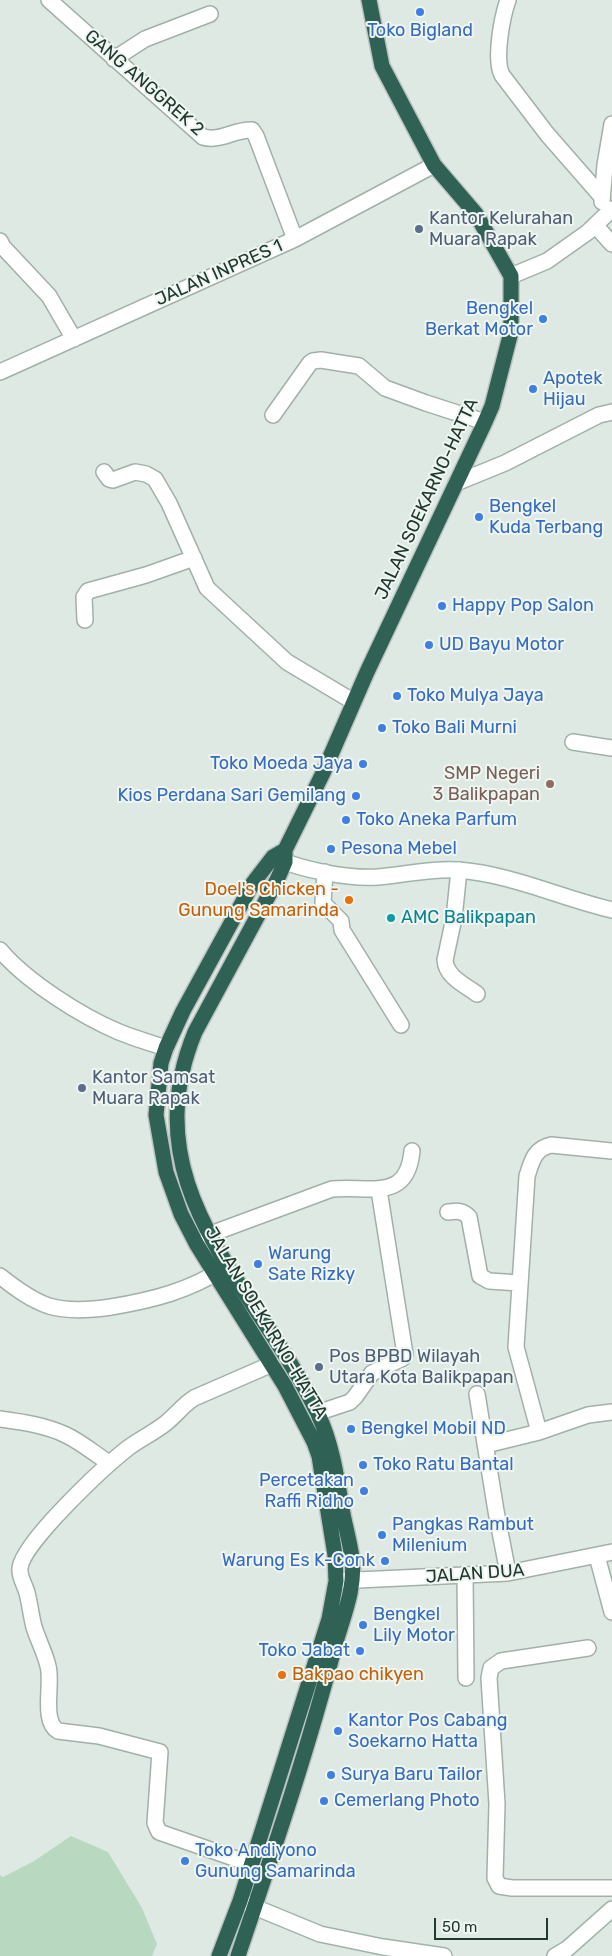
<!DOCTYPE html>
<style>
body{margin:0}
#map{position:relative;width:612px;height:1956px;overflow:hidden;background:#dfe9e4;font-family:Rubik,sans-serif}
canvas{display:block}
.scale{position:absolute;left:434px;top:1918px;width:114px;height:22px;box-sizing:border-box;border:2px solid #213830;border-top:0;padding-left:6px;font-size:15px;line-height:18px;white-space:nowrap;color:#213830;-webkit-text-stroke:4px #eff6f2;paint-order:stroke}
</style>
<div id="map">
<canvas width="612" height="1956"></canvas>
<div class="scale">50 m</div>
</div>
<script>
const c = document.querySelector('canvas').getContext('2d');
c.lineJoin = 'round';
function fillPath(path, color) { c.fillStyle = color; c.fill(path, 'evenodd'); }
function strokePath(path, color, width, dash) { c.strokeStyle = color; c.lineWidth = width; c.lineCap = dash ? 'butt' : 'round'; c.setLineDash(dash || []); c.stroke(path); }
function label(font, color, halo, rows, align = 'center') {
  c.font = font + ' Rubik,sans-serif'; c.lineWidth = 4; c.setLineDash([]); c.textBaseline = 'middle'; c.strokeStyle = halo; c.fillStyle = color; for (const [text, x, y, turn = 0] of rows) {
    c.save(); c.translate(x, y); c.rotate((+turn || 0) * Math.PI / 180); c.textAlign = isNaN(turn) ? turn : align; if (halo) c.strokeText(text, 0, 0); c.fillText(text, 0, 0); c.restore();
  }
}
const green = new Path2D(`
 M71 1836 108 1852 142 1908 157 1944 152 1956H0V1875L3 1877 34 1861Z`);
const street = new Path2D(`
 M49 0 203 137C220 142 235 129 252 130L256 136 295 239
 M508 0C502 17 494 59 502 75L547 134 602 197
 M114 59 145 39 210 14
 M602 202 605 165 612 124
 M595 225 612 244
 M0 241 3 247 49 296 74 339
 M511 276 547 261 588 232 612 209
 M0 372 295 239 434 165
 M273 415 310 363 313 361 321 360 359 366 385 388 426 403 485 422
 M104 472 109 479 113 480 135 472 146 474 155 479 169 503 207 588 287 662 354 702
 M456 483 505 463 599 415 612 412
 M85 620 84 597 88 591 146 575 194 558
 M573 742 612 748
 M459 870 454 918 445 960C446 977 465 985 477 994
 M325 872 323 903 341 921 342 930 401 1025
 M0 950C26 981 81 1016 119 1032 134 1038 150 1043 166 1048
 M448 1212C457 1211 462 1210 469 1217L480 1276 489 1281 520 1283
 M208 1235 332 1189C369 1185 407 1203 412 1151
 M0 1276C15 1288 31 1300 49 1306 69 1312 91 1310 111 1307 153 1300 189 1291 226 1267
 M477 1394 496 1511 508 1573
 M317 1413 350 1402 355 1397 372 1373 403 1358 405 1354 379 1190
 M0 1419C22 1422 45 1425 66 1435 81 1442 95 1454 109 1463
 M539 1432 516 1347 527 1176C532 1161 534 1149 551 1145L612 1151
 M486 1445 539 1432 588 1415 612 1412
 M597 1556 612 1612
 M465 1575 466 1678
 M336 1581 508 1573 612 1552
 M588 1648 501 1661 491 1668 489 1678 497 1804 495 1878 499 1886 512 1888H612
 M251 1864 159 1832 155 1823 160 1752 99 1736 58 1731C41 1721 53 1683 48 1666 45 1653 38 1640 34 1627 31 1616 30 1604 27 1593 25 1585 19 1577 20 1568 23 1542 105 1466 128 1448 140 1439 155 1432 166 1423 176 1415 183 1405 194 1398L272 1364`);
const secondary = new Path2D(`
 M275 858C303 870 348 879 378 877 404 875 431 868 458 870 511 874 561 898 612 910
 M240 1901 320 1934 383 1947 444 1956
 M555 1956 567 1949 612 1909`);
const highway = new Path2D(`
 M219 1956 240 1901 329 1619 336 1581 335 1555 319 1456 314 1442 285 1386 197 1245 181 1214 166 1172 156 1115 161 1063 166 1048 183 1011 253 883 273 857 285 850
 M238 1956C272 1855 307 1753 334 1649 342 1619 356 1589 352 1558 350 1543 346 1529 343 1514 337 1479 333 1446 318 1414 257 1285 130 1190 195 1032L277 880 285 862V850L323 773 367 672 485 422 492 406 511 332V276L476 214 434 165 382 66 369 0`);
const markers = [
 [420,12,5,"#3f7fe0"],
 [419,229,5,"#5c6f8a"],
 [543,319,5,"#3f7fe0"],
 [533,389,5,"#3f7fe0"],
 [479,517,5,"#3f7fe0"],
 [442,606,5,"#3f7fe0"],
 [429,645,5,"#3f7fe0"],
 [397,696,5,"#3f7fe0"],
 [382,728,5,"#3f7fe0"],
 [363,764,5,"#3f7fe0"],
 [550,784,5,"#8d6e63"],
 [356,796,5,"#3f7fe0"],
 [346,820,5,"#3f7fe0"],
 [331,849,5,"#3f7fe0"],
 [349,900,5,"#e8710a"],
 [391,918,5,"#0f9aa8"],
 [82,1088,5,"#5c6f8a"],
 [258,1264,5,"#3f7fe0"],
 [319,1367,5,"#5c6f8a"],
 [351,1429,5,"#3f7fe0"],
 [363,1465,5,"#3f7fe0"],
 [364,1491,5,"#3f7fe0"],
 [382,1535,5,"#3f7fe0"],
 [385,1561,5,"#3f7fe0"],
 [363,1625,5,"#3f7fe0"],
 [360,1651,5,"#3f7fe0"],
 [282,1675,5,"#e8710a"],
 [338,1731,5,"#3f7fe0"],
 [331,1775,5,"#3f7fe0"],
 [324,1801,5,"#3f7fe0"],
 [185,1861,5,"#3f7fe0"]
];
const shopNames = [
 ["Toko Bigland",420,31,"center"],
 ["Bengkel",533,309,"right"],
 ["Berkat Motor",533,330,"right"],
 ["Apotek",543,379],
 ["Hijau",543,400],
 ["Bengkel",489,507],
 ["Kuda Terbang",489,528],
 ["Happy Pop Salon",452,606],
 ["UD Bayu Motor",439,645],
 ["Toko Mulya Jaya",407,696],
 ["Toko Bali Murni",392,728],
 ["Toko Moeda Jaya",353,764,"right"],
 ["Kios Perdana Sari Gemilang",346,796,"right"],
 ["Toko Aneka Parfum",356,820],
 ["Pesona Mebel",341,849],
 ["Warung",268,1254],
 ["Sate Rizky",268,1275],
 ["Bengkel Mobil ND",361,1429],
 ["Toko Ratu Bantal",373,1465],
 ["Percetakan",354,1481,"right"],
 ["Raffi Ridho",354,1502,"right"],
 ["Pangkas Rambut",392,1525],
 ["Milenium",392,1546],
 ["Warung Es K-Conk",375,1561,"right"],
 ["Bengkel",373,1615],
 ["Lily Motor",373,1636],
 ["Toko Jabat",350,1651,"right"],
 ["Kantor Pos Cabang",348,1721],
 ["Soekarno Hatta",348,1742],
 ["Surya Baru Tailor",341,1775],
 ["Cemerlang Photo",334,1801],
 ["Toko Andiyono",195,1851],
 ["Gunung Samarinda",195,1872]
];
const streetNames = [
 ["GANG ANGGREK 2",144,83,41],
 ["JALAN INPRES 1",219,273,-24],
 ["JALAN SOEKARNO-HATTA",427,499,-65],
 ["JALAN SOEKARNO-HATTA",266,1323,59],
 ["JALAN DUA",475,1574,-4]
];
const serviceNames = [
 ["Kantor Kelurahan",429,219],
 ["Muara Rapak",429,240],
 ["Kantor Samsat",92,1078],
 ["Muara Rapak",92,1099],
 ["Pos BPBD Wilayah",329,1357],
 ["Utara Kota Balikpapan",329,1378]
];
const educationNames = [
 ["SMP Negeri",540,774],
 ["3 Balikpapan",540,795]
];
const foodNames = [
 ["Doel's Chicken -",339,890],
 ["Gunung Samarinda",339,911],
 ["Bakpao chikyen",292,1675,"left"]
];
const cultureNames = [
 ["AMC Balikpapan",401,918]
];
fillPath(green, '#b8d9bf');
strokePath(street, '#a2b0aa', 18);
strokePath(secondary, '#9fb4ab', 18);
strokePath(highway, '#bcc3c1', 18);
strokePath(street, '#fff', 15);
strokePath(secondary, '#fff', 15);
strokePath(highway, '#2f6254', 15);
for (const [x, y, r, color] of markers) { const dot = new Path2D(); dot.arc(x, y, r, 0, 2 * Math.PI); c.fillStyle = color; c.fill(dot); strokePath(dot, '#eff6f2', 2); }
label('18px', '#366cbe', '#eff6f2', shopNames, 'left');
label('18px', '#213830', '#eff6f2', streetNames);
label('18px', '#4e5e75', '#eff6f2', serviceNames, 'left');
label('18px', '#785e54', '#eff6f2', educationNames, 'right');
label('18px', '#c56008', '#eff6f2', foodNames, 'right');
label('18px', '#0d838f', '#eff6f2', cultureNames, 'left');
</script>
